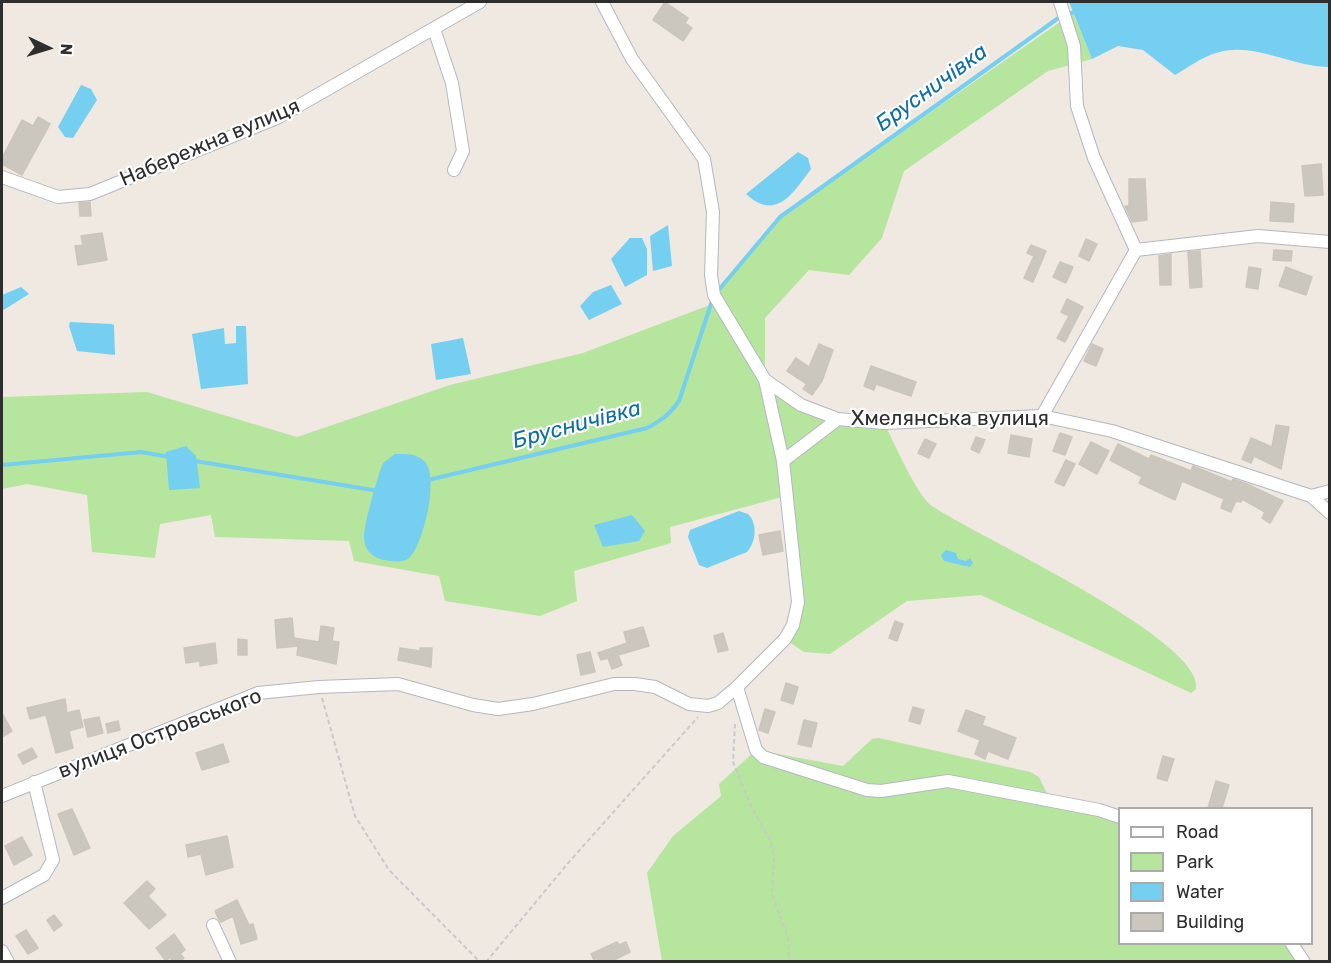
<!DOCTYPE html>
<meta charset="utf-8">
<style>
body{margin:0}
#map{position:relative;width:1331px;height:963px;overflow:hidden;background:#efe9e1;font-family:Rubik,sans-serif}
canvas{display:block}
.frame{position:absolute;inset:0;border:3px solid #2e2e2e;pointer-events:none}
.legend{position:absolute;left:1118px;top:807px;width:195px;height:138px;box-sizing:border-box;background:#fff;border:2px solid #ababab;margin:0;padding:8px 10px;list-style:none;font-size:18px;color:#2e2e2e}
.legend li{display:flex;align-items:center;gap:12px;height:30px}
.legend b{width:30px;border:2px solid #ababab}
.north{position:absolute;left:18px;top:18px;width:60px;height:60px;-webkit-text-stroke:4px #fff;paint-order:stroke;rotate:94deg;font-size:16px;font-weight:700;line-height:24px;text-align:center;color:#2e2e2e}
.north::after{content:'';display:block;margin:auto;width:21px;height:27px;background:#2e2e2e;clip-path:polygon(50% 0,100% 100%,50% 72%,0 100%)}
</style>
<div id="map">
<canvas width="1331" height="963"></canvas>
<div class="frame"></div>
<ul class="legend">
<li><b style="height:8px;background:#fff"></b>Road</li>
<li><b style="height:16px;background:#b6e59e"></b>Park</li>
<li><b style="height:16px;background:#75cff0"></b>Water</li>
<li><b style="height:16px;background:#cbc7bf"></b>Building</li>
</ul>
<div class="north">N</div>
</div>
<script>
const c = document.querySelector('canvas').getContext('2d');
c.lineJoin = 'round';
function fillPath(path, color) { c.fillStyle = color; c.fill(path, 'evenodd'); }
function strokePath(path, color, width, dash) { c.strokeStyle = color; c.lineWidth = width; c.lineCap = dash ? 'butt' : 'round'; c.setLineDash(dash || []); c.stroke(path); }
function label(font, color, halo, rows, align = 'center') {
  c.font = font + ' Rubik,sans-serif'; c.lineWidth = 4.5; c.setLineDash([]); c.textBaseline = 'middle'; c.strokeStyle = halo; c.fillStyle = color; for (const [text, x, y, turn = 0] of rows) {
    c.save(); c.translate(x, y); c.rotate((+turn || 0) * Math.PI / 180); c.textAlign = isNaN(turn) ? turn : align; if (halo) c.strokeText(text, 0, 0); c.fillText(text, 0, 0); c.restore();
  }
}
const green = new Path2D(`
 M1073 13 1092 59 1048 71 904 171 882 238 849 275 809 270 765 318V380L801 405 884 423C894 442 917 496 932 506 972 534 1206 640 1196 689L1191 693 981 595 907 601 830 654 804 652 785 639 797 614 786 496 670 527 671 543 574 571 577 601 540 616 445 601 439 576 354 561 349 541 215 537 211 515 160 524 155 558 92 552 87 495 27 484 2 489V397L147 392 297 437 450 385 583 353 715 303 714 295 780 217Z
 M879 738 1030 772 1039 777 1051 802 1119 817 1120 944H1292L1304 961H662L647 873 673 836 721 796 719 784 756 750 843 766 872 739Z`);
const water = new Path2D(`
 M1069 2H1329V67C1291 67 1254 41 1216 53 1202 57 1187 68 1175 75L1143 50 1118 46 1092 59Z
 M81 85 91 89 97 100 73 138 65 137 58 127Z
 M798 152 808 158 811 169C793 193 776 222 746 194Z
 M668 225 672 266 653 271 650 236Z
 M630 238H642L647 249V275L625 287 611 259Z
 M611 285 622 304 589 320 580 306 593 292Z
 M21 287 29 294 2 311V295Z
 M70 322 112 324 114 325 115 355 77 351 69 326Z
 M236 326H246L248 384 201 389 192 334 224 328 225 344 236 343Z
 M463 338 471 374 436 380 431 344Z
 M186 446 196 456 200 488 169 490 166 452Z
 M395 454C406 454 417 453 425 462 439 477 424 543 410 557 403 564 392 561 384 560 373 558 364 550 364 538 363 527 378 475 383 463Z
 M739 511 748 514C758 524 756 542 747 552L707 568 699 565 688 537 690 530Z
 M632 515 645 531 639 541 603 547 594 525Z
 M946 550 956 553 958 559 966 561 970 558 973 563 970 567 944 561 941 555Z`);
const stream = new Path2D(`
 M717 292 780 217 1064 14 1077 12
 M195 461 379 491
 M2 465 141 452 170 457
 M428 480 647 428C661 421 670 414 679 401L713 298`);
const building = new Path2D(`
 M665 2 688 18 685 23 692 28 683 41 653 20Z
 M38 117 50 124 22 175 2 164V158L22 120 33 126Z
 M1321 164 1323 195 1305 196 1302 166Z
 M1129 179H1145L1147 220 1132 222 1125 206H1129Z
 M90 202 91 216H80L79 203Z
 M1271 202 1294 204 1293 222 1270 221Z
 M102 233 107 260 78 265 75 246 83 245 81 236Z
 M1086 239 1097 244 1089 261 1079 256Z
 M1031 245 1046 251 1033 282 1024 278 1034 256 1027 253Z
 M1274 250 1292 251 1291 261 1273 260Z
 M1200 251 1202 287 1190 288 1188 252Z
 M1171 254V285H1160L1159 256Z
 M1060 262 1073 267 1066 283 1053 277Z
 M1249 267 1261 269 1258 289 1246 287Z
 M1286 267 1312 277 1306 295 1279 286Z
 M1067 299 1083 307 1065 342 1057 338 1069 316 1061 312Z
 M819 344 833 350 822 381 812 395 803 389 807 384 787 371 796 358 809 367Z
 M1092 344 1103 349 1096 366 1084 361Z
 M871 366 916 382 911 396 876 384 874 390 864 386Z
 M1276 425 1289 427 1281 469 1254 456 1251 463 1242 459 1251 438 1272 447Z
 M1060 433 1072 437 1065 455 1053 451Z
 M1011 435 1032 439 1029 457 1008 453Z
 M976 437 985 440 979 453 971 449Z
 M925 439 936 444 929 458 918 453Z
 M1091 442 1109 451 1097 474 1079 464Z
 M1118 444 1149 459 1151 455 1191 471 1193 466 1232 482 1233 479 1247 484 1283 501 1270 523 1262 518 1265 512 1242 499 1241 502 1236 501 1231 512 1221 508 1224 499 1182 481 1175 500 1139 483 1142 477 1110 460Z
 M1066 460 1075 464 1064 486 1055 482Z
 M780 531 783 551 763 555 759 535Z
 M292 618 294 638 319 642 321 626 334 628 332 641 339 642 336 664 297 655 298 646 277 648 275 620Z
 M895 621 903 624 897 641 889 638Z
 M643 627 649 646 618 655 622 665 612 669 608 658 601 660 598 653 627 643 624 632Z
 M723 633 728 650 718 652 714 636Z
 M238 639 247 640V655H238Z
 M215 643 217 663 200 666V661L186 663 184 648Z
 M400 648 420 651V648H432L431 667 398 660Z
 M590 652 595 672 581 675 577 655Z
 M786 683 798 687 793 704 781 700Z
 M65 699 67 713 79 710 83 727 69 731 73 748 56 753 46 715 30 719 27 708Z
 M913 707 924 710 920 724 909 721Z
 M765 709 775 712 768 733 759 730Z
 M966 710 985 717 982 725 1016 738 1008 759 988 751 985 759 975 754 980 740 958 731Z
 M2 713 12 731 2 737Z
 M99 717 103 733 88 737 84 720Z
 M804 720 817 723 811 747 798 744Z
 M118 721 120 730 108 733 106 724Z
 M223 744 229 762 202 770 196 753Z
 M32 748 37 757 23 764 18 755Z
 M1163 756 1174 759 1167 781 1157 778Z
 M1216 781 1229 785 1222 808H1208Z
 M72 809 90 848 74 855 58 814Z
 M227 836 233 867 206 875 201 854 188 857 186 845Z
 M22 837 32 855 14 865 5 846Z
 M147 881 155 889 148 896 166 915 149 929 124 903Z
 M237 900 249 925 253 924 257 939 241 944 233 916 221 922 219 920 215 911Z
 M54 915 62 925 54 931 47 920Z
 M26 930 38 948 28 954 16 936Z
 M174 934 185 950 180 954 184 958 179 962H173L170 957 166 961 156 948Z
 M617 942 619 945 626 942 630 952 610 962H595L591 954Z`);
const path = new Path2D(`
 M322 698 355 816 389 870 480 962
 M735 724 733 762 750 804 771 842 774 859 772 893 788 938 789 962
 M486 962 569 862 698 717`);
const minor = new Path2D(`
 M602 2 632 59 704 159 713 212 711 275 714 295 765 380 801 405 838 419
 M434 29 452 83 463 151 454 170
 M2 177 58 197 90 194 277 118 480 2
 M1136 250 1258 236 1330 242
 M1042 416 1136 250 1094 158 1077 106 1074 46 1060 2
 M783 461 838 419 884 423 1042 416 1112 431 1311 496 1330 513
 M1311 496 1330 491
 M737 687 756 750 763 757 867 790 881 791 948 781 1099 810 1120 817
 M2 796 258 693 319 687 398 684 473 705 498 709 533 704 614 684H635L655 687 689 704 708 706 718 703 737 687 785 639 793 625 798 602 783 461 765 380
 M2 898 44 875 53 860 34 782
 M213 925 230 962
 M1292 944 1304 962
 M2 951 8 962`);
const streetNames = [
 ["Набережна вулиця",210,143,-23],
 ["Хмелянська вулиця",950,419],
 ["вулиця Островського",160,734,-21]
];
const waterNames = [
 ["Брусничівка",932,88,-36],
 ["Брусничівка",577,425,-15]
];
fillPath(green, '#b6e59e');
fillPath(water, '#75cff0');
strokePath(stream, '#75cff0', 4);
fillPath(building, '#cbc7bf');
strokePath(building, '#cbc5ba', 1.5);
strokePath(minor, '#b4b7c1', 14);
strokePath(path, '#c9c9c9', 2, [4.5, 3]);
strokePath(minor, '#fff', 12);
label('21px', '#2e2e2e', '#fff', streetNames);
label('italic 22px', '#0d6fa3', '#fff', waterNames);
</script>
